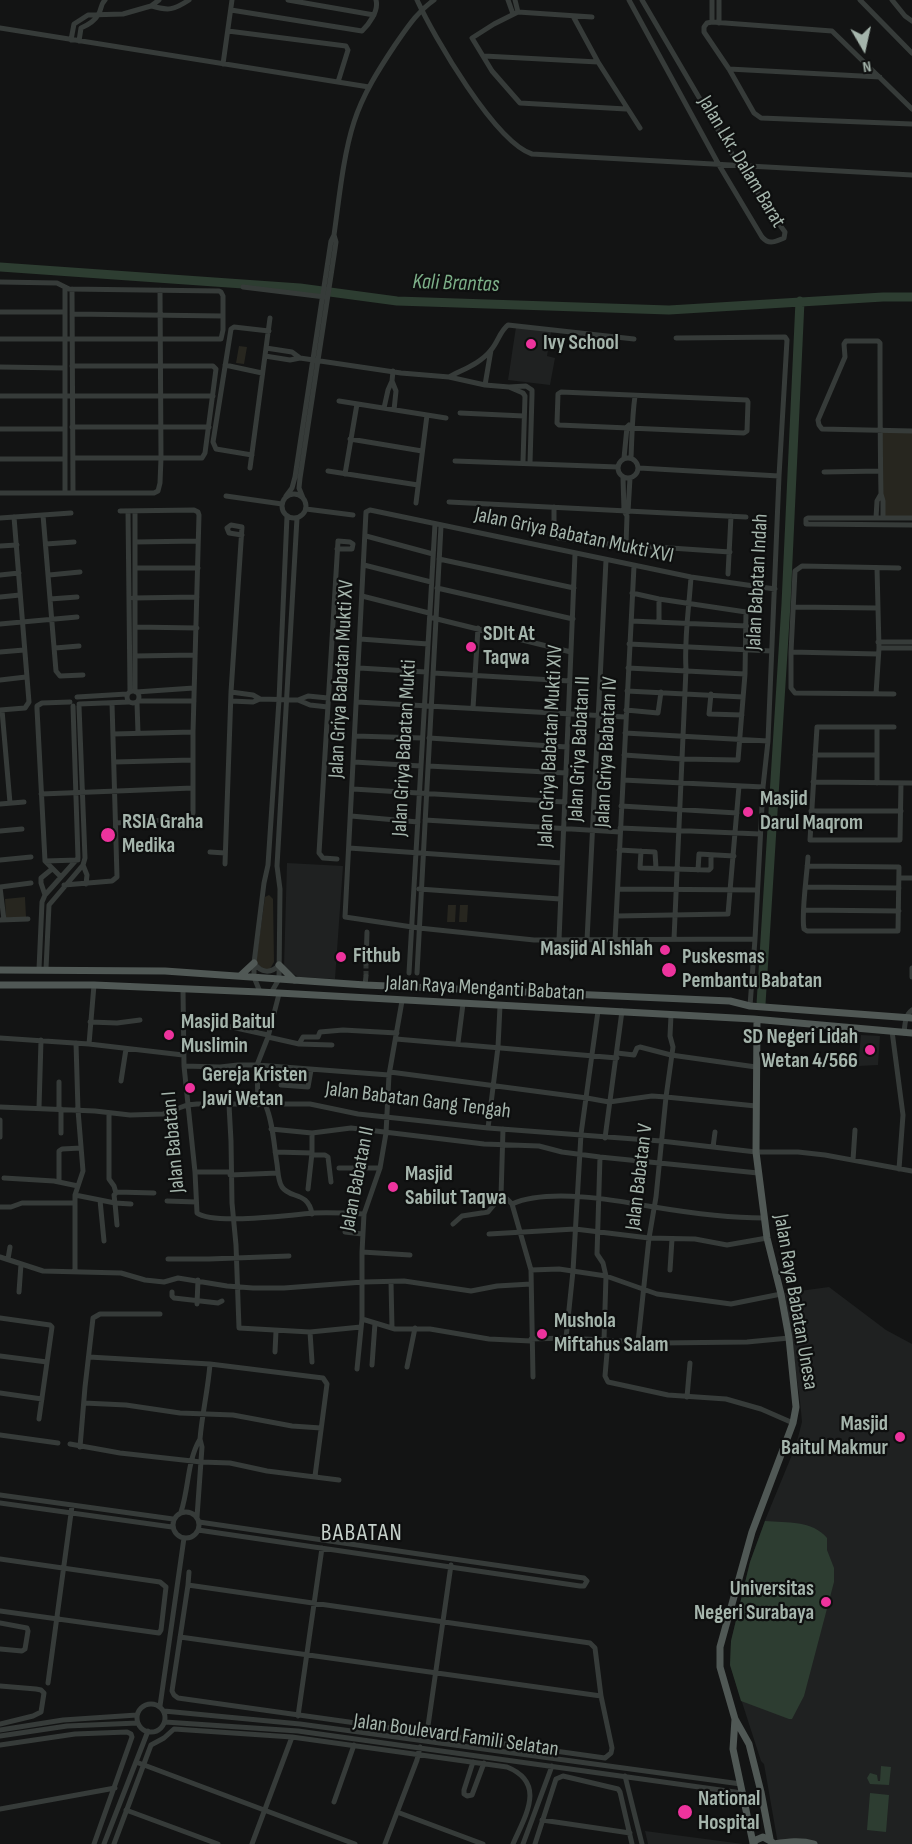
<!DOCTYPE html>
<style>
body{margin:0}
#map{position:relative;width:912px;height:1844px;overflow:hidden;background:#131414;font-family:"Sofia Sans Condensed",sans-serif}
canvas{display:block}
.north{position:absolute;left:834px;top:18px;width:60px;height:60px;-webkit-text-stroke:4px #0e0f0f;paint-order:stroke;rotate:171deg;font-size:16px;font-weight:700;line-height:24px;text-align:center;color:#a5b5ac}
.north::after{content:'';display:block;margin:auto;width:21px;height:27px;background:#a5b5ac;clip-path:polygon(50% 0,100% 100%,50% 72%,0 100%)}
</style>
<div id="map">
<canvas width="912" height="1844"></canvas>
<div class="north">N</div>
</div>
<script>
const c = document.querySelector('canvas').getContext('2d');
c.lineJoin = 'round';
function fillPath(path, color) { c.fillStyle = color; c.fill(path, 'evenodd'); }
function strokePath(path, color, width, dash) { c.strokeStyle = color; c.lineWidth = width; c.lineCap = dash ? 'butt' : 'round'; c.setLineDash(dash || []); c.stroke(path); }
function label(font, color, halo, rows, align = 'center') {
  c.font = font + ' "Sofia Sans Condensed",sans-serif'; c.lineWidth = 4.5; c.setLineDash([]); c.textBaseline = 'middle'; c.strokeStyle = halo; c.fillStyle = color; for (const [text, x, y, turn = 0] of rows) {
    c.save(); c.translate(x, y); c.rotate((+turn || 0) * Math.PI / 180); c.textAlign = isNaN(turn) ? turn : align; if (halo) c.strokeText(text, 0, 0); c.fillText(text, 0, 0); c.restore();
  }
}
const built = new Path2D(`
 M516 327 551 332 547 356 555 358 550 385 508 380Z
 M287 863 343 866 335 979 299 977 289 972 284 967Z
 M861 1035 880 1036 878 1065 858 1066Z
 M829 1287 886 1330 912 1344V1844H778L764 1764 761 1761 730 1665 731 1641 750 1562 766 1518 796 1445 802 1422 800 1401 785 1293Z
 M645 1831 743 1844H648Z`);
const green = new Path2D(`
 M239 346 247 347 244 364 236 363Z
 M881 430 912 431V519L883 518Z
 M269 895 273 899 274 962 270 969 264 970 256 962 265 897Z
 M25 897 26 917 6 918 5 899Z
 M448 905H456L455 922H447Z
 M460 905H468L467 922H459Z`);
const water = new Path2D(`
 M765 1521C787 1523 812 1520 827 1538V1550L834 1568V1582L804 1696 792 1719H789L741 1701 730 1665 731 1641 750 1562Z
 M881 1766 891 1767 889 1785 870 1784 867 1778 870 1773 877 1775 878 1781H880Z
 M870 1793 889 1795 886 1832 867 1830Z`);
const river = new Path2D(`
 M0 267 300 288 397 301 669 310 883 297H912
 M761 1004 786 604 800 301`);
const minorTunnel = new Path2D(`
 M366 976V964`);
const minor = new Path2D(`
 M288 0 374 15
 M417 0C434 37 495 142 532 154L912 175
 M508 0 513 14
 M515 0 518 12
 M629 0 719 165 762 237C769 245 774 242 784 238L785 232 782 228 738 164 642 0
 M719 0V23
 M860 0 912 53
 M892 0 905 16 912 21
 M152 6C168 11 174 10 189 0
 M231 10 362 31C369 24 379 11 376 0
 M573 16 598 62 640 128
 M592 17 518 12 494 24 472 38 492 71 520 103 626 109
 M712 22V0
 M0 28 369 87
 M228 31 346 46 348 50 338 82
 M71 40 74 24 88 15 123 14 151 6 159 0
 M79 41 81 28C88 25 94 22 98 15 102 9 100 5 105 0
 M484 56 598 62
 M223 64 232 0
 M729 69 880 77
 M912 109 832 31 712 22 707 23 704 27V32L729 69 754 113 761 118 912 124
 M0 282 57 283 69 289 219 291 221 292 223 296V330L221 339H0
 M243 287 325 297
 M72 289 73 493
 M0 312H64
 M72 314 223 316
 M676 338 785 337 787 340 779 476 768 741 763 787 755 939 750 1006
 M266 348 292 352 300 358
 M265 356 290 360 300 358 401 373 449 377 485 385 509 387
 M225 365 262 373
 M72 366H213L216 369 205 453 202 458H73
 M0 367 64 368
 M393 371 392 381 396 391 394 410
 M449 377C464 369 481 363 491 350 498 342 500 331 508 325L634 339
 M485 385 491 350
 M561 392 747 400 748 402 747 431 744 433 559 425 557 423 558 394Z
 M0 396H213
 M339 401 446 418
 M384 408 388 390 392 381
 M460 413 524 416
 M72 427H209
 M0 429H65
 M350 439 422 451
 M252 455 216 449 213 442 231 329 234 327 269 331
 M624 458 627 427 629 425
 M631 458C632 437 632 417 635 396
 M618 468a10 10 0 1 1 20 0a10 10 0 1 1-20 0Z
 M0 459H65
 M455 461 618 467
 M523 462 525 396 523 393 509 387 526 386 532 390V395L530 463
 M250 468 270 318
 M639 468 779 476
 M328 471 418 485
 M824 472 880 471
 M345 474 357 404
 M623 477 624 511 627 516 626 545
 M0 493H154L158 491 160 483 161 458 160 290
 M65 493V288
 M282 506a12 12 0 1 1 24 0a12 12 0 1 1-24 0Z
 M881 494C880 444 880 393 880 343L878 341H846L844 344 845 357 818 420 819 425 822 429 912 431
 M226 496 282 504
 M286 496 292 488 295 477 331 241 334 235C339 200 343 156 354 122 363 94 379 69 395 45 407 28 417 12 434 0
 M303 498 299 488 300 478 335 249 336 242 334 235
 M449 502 746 517
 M416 503 427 415
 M554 507V535L558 538 596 543 730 552
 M306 509 353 515
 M128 511 130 692
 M628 512 630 478
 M43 515 56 671 60 676 83 675
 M0 518 71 513
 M876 518 877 501 881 494 883 501V518
 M912 518H808L806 519V524L912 525
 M366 536 433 554
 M135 542 198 541
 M46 544 74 542
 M0 546 17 545
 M439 559 574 588
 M364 565 431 582
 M135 568H198
 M728 574 731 516
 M0 575 19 573
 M49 575 80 572
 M437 588 573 619
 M362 596 429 613
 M0 597 20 595
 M133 598 197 597
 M50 599 77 597
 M794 607 877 608
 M433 618 571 652
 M631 621 747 626
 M659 622V599
 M0 624 77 617
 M135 627 197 628
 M360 639 428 644
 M878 642H912
 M629 644 771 651
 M55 648 79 646
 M879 648H912
 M0 652 24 650
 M791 652 878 654
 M135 656 195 655
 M359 668 426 672
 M628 668 745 674
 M433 673 570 681
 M0 680 26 677
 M127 697a6 6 0 1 1 12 0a6 6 0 1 1-12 0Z
 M135 691V511
 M627 691 743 697
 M136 692 194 688
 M231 692 253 695 260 699
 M711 694 709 714 742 715
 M876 694 879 648 877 568
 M894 694 795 693 791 688V652L795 571 802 566 899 568
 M77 697 127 694
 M298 700 308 696 328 698
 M138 701H194
 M231 701 253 702 260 699 298 700 310 705 328 707
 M357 702 625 717
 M137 703 138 733
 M79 704 129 702
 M473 708 478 628
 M0 710 25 708 29 702 14 517
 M2 710 10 803
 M626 710 658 713 661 692
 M894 727H817L810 840H900L901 783
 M625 733 768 741
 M113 734 193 732
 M355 736 422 738
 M429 738 567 747
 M624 755 682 759 738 760 745 674 746 612 659 599 632 593
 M815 755H877
 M114 762 192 760
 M354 762 421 766
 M428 766 566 773
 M623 780 763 787
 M813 782 912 783
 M877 783V727
 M353 789 565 802
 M41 794 193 788
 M0 804 24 802
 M621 806 737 813
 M811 811H901
 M351 816 418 822
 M425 820 620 832
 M116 823 182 819 190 817 193 813V732L199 515 198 512 194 510 120 511
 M620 828 760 834
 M0 831 22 829
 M349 848 562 863
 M619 850 655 852 656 868
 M641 851 640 868 709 870 711 868V855
 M210 852 225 853
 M337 859 323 858 319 853 338 541 350 542 353 544 352 549H337
 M0 860 31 857
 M45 861 78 860
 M225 864 231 692 242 527 231 525 227 528 229 533 242 535
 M83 865 87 875 86 884
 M807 866 899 867 898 931H807L804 929C801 914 807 875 808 857
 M698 870 699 854 734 856
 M61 877 45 861 37 709V706L42 703 70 702
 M899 878H912
 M64 885 112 881 117 877 112 703
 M0 887 4 920
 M0 887 31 883
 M806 887 899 888
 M419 889 560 899
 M618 889 757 890
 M45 895 41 883V878L52 869
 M804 910 899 911
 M616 916 728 914 739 786
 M0 920 28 919
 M674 939 686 669C684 639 689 608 691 577
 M755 939 534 940 419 928 345 917 366 512 370 510 691 577 775 589
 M559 940 575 554
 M587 940 606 560
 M615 940 634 566
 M254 963C261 973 271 974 279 965
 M366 964 367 932
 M912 968V977
 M39 969 42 902 45 895 78 858 73 706
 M46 969 49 905 83 865 85 858 79 706
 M409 973 435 524
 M417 973 441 526
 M365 985 366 976
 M183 989 184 1066 195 1172 197 1213C213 1225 290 1215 313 1213 330 1212 347 1213 364 1214
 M260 992 254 977V963L264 883 268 865 279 700 287 516
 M271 993 279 979 280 889 277 866 297 518
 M90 1022 117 1023 140 1020
 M227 1026 268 1035
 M892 1031 903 1115 899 1169
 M904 1033C905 1024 905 1015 912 1010
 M268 1037 299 1044 332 1045
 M0 1038 89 1044 183 1055
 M396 1039 617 1058
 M458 1043 463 1004
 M89 1044 94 985
 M299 1044 303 1037H318L320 1032 343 1030 397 1033
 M617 1053 634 1055 637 1048 640 1047 671 1055 756 1067
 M184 1066 220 1067 238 1065H257L389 1075
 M390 1072 587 1098 609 1102 652 1096 666 1097 756 1106
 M121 1081 126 1049
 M281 1085 308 1087 311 1070
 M265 1104C273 1121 274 1146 277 1164 278 1171 278 1181 282 1187 290 1199 308 1191 312 1214
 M229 1105 231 1141 232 1203 236 1245 239 1328 310 1332 361 1327
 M258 1105 257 1065 268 1037 279 994
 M0 1107 95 1111 130 1115 163 1114 187 1105 197 1104H310L358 1114 488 1128 661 1141 756 1152H798L825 1155 912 1171
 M39 1108 41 1040
 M59 1109V1082
 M61 1109V1133
 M109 1113V1179L114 1186 116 1193
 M0 1120V1137
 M488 1128 498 1047 500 1006
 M271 1129 312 1133V1153L308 1189
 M312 1133 351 1128 484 1144 539 1146 562 1152 600 1157 758 1173
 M605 1138 622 1011
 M713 1147 715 1132
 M275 1152 312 1153
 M312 1155H325L328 1157 331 1182
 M600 1157 597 1254 603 1263 606 1276 604 1340
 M853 1160 855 1130
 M339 1168H380
 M195 1172H231
 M230 1175 278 1173
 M4 1178 54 1181 78 1186
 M59 1182V1151L62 1149 81 1148
 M75 1195 115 1203 114 1195 117 1192 154 1193
 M501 1196 507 1199 512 1204 531 1270 533 1377
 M100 1200 104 1241
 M167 1201 196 1202
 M512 1204C548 1188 615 1200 654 1207 690 1213 727 1218 764 1218
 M0 1207H11L22 1203H75
 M453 1224 462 1216 488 1212 501 1196 503 1129
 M117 1225 115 1203 131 1204
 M345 1232 362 1234
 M489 1234 575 1229 649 1238 695 1239 727 1245 767 1238
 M362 1252 410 1255
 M0 1257 43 1271 121 1273 145 1280 164 1282 178 1278 227 1286 253 1288H284L363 1282 404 1281 471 1291 497 1286 531 1284
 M8 1259 10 1247
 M168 1259H209L289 1256
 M531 1270 559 1269 606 1276 657 1294 731 1304 781 1294
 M670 1270 672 1239
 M75 1271V1195L83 1171 78 1110 76 1043
 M391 1282 392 1328
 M19 1292 21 1264
 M172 1292V1296L174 1298 218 1303 222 1301
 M197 1304 198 1280
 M0 1318 50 1325 52 1327 39 1419
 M362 1319 395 1329H430L489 1339 531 1341
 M310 1332 312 1362
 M566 1338 573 1271 581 1134 598 1011
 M531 1339 566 1338 660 1343 747 1342 789 1338
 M608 1341 605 1376 608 1382 668 1395 726 1399 761 1409 793 1423
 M638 1342 649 1238 656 1197 666 1097 673 1047 670 1036 671 1015
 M275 1352 276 1331
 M0 1356 47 1362
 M89 1357 210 1364 323 1378 327 1384 315 1476
 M372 1365 375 1323
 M407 1367 415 1328
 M357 1369 362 1319V1252L364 1214 380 1168 386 1133 389 1075 402 1001
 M0 1393 42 1399
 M687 1397 690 1363
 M84 1403 126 1405 180 1413 233 1415 292 1426 321 1428
 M0 1435 58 1443
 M200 1439C202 1414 208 1390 210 1364
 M70 1444 120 1453 201 1462 230 1463 267 1471 339 1480
 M80 1447 85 1387 93 1318 100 1314H160
 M0 1495 173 1519
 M0 1503 172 1527
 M173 1525a13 13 0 1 1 26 0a13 13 0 1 1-26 0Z
 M181 1512C189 1488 187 1461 200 1439L202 1447 197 1517
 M198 1530 580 1586H584L587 1581 584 1578 199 1522
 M0 1559 160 1582 166 1587 161 1630 159 1633 0 1611
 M188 1585 590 1643 595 1648 601 1696 612 1748 611 1753 605 1758 178 1698 174 1695 172 1691Z
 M188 1585 189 1572
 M0 1623 27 1628 28 1631 25 1649 22 1651 0 1649
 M180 1637 601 1696
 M48 1683 72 1506
 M0 1686 36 1689 41 1690 44 1693 41 1712 33 1716 0 1724
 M137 1718a14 14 0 1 1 28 0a14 14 0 1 1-28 0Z
 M160 1706 184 1538
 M164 1711 300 1724 741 1784
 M298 1716 322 1548
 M165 1722 298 1731 742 1793
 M0 1730 63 1720 137 1715
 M427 1733 451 1565
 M0 1736 67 1726 138 1723
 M0 1745 75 1734 127 1732 131 1734 132 1737 94 1844
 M136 1762 355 1844
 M473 1762 464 1790V1794L467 1796 472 1795 484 1763
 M625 1776 642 1844
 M334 1802 354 1745
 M0 1809 115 1788
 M126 1810 218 1844
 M397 1812 483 1844
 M542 1820 630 1833
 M104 1844 148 1731
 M114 1844 151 1745 164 1738 174 1729 292 1737 507 1767C547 1783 525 1816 513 1844
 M252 1844 292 1737
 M385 1844 417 1760 420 1747
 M523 1844 552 1766
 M535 1844 556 1779 563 1776 618 1789 620 1792 632 1844`);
const major = new Path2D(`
 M279 965 294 980
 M0 970 165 971 365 985 730 1001 750 1006 912 1018
 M240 976 254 963
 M0 985H94L260 992 753 1019 912 1033
 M757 1020 756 1152 767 1238 781 1294 789 1338 796 1407 793 1423 752 1532 720 1647V1667L735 1719 749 1744 761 1792 770 1839
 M735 1719 733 1749 753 1843
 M753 1844 756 1840 763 1837 772 1842
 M773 1844C787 1842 800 1840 814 1844`);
const markers = [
 [531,344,6,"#ed339d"],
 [471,647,6,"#ed339d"],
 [748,812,6,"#ed339d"],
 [108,835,8,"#ed339d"],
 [665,950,6,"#ed339d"],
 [341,957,6,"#ed339d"],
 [669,970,8,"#ed339d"],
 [169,1035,6,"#ed339d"],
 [870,1050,6,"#ed339d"],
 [190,1088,6,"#ed339d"],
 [393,1187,6,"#ed339d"],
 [542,1334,6,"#ed339d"],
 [900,1437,6,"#ed339d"],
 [826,1602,6,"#ed339d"],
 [685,1812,8,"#ed339d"]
];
const streetNames = [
 ["Jalan Lkr. Dalam Barat",741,162,59],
 ["Jalan Griya Babatan Mukti XVI",574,536,12],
 ["Jalan Babatan Indah",758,582,-87],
 ["Jalan Griya Babatan Mukti XV",342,679,-87],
 ["Jalan Griya Babatan Mukti XIV",551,746,-87],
 ["Jalan Griya Babatan Mukti",405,748,-87],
 ["Jalan Griya Babatan II",580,749,-87],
 ["Jalan Griya Babatan IV",607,752,-87],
 ["Jalan Raya Menganti Babatan",485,989,3],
 ["Jalan Babatan Gang Tengah",418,1101,7],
 ["Jalan Babatan I",174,1142,-95],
 ["Jalan Babatan V",640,1177,-83],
 ["Jalan Babatan II",358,1179,-79],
 ["Jalan Raya Babatan Unesa",795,1302,80],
 ["Jalan Boulevard Famili Selatan",456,1736,8]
];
const poiNames = [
 ["Ivy School",543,344],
 ["SDIt At",483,635],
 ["Taqwa",483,659],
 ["Masjid",760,800],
 ["Darul Maqrom",760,824],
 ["RSIA Graha",122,823],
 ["Medika",122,847],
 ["Masjid Al Ishlah",653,950,"right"],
 ["Fithub",353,957],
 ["Puskesmas",682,958],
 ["Pembantu Babatan",682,982],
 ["Masjid Baitul",181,1023],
 ["Muslimin",181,1047],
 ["SD Negeri Lidah",858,1038,"right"],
 ["Wetan 4/566",858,1062,"right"],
 ["Gereja Kristen",202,1076],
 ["Jawi Wetan",202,1100],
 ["Masjid",405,1175],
 ["Sabilut Taqwa",405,1199],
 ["Mushola",554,1322],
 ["Miftahus Salam",554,1346],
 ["Masjid",888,1425,"right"],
 ["Baitul Makmur",888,1449,"right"],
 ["Universitas",814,1590,"right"],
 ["Negeri Surabaya",814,1614,"right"],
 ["National",698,1800],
 ["Hospital",698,1824]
];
const waterNames = [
 ["Kali Brantas",456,284,2]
];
const quarterNames = [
 ["BABATAN",362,1534]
];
fillPath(built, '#1f2121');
fillPath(green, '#27261f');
fillPath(water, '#2d3d31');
strokePath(river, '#2d3d31', 9);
strokePath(minorTunnel, '#303432', 5, [5, 2.5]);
strokePath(minor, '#363b39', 5);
strokePath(major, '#505855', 7);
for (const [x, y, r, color] of markers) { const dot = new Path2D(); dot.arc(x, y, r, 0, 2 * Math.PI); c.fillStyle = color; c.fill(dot); strokePath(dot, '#0e0f0f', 2); }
label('21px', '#a5b5ac', '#0e0f0f', streetNames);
label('bold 21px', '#a5b5ac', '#0e0f0f', poiNames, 'left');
label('italic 22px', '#7caf88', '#0e0f0f', waterNames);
c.letterSpacing = '1.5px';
label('24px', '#c6d1cb', '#0e0f0f', quarterNames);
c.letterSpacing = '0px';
</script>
